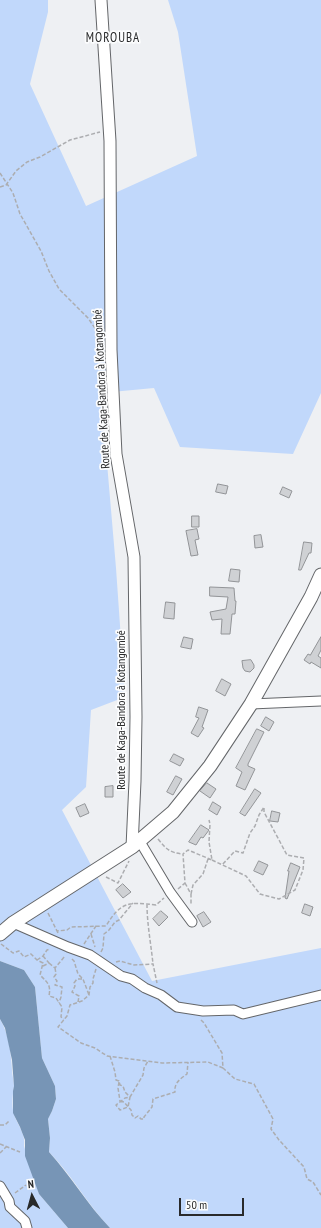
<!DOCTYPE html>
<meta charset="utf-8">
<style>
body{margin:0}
#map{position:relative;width:321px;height:1228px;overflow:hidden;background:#eef0f3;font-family:"PT Sans Narrow",sans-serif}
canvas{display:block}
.north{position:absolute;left:12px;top:1176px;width:40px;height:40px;-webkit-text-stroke:3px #fcfdfe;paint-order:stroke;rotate:354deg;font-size:11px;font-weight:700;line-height:16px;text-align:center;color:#292a2b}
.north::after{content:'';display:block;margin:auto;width:14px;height:18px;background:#292a2b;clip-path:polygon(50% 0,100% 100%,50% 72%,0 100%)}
.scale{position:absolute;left:179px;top:1198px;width:65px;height:18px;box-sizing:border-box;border:2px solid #292a2b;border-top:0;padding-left:5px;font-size:12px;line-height:14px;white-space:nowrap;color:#292a2b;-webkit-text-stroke:3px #fcfdfe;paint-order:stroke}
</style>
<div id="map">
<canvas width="321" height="1228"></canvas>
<div class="north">N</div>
<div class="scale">50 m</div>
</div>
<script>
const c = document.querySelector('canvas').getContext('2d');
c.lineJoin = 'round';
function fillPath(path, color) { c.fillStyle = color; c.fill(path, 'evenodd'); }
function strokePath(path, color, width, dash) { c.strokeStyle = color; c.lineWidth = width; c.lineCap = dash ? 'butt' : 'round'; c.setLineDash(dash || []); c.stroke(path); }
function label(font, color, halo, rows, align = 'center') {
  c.font = font + ' "PT Sans Narrow",sans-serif'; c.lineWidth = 3.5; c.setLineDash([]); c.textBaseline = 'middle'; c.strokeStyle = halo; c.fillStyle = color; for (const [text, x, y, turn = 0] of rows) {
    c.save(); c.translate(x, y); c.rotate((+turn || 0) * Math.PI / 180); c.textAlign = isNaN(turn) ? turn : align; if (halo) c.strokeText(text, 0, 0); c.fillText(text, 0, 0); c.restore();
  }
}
const green = new Path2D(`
 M0 0H48V12L30 84 86 206 197 156 178 32 168 0H321V393L293 454 180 447 154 388 101 393 116 568 125 697 91 710 86 787 62 810 152 981 321 948V1228H110C87 1204 72 1175 49 1152L50 1138 48 1119 52 1111 56 1099 55 1086 42 1058 35 987 24 970 0 961Z
 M0 1019C9 1034 11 1053 12 1070 12 1075 14 1081 14 1086 13 1094 11 1105 14 1114 17 1125 26 1133 24 1146L39 1194 68 1228H0Z`);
const water = new Path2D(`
 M0 961 24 970 35 987 42 1058 55 1086 56 1099 52 1111 48 1119 50 1138 49 1152C71 1176 87 1204 110 1228H68L39 1194 25 1156V1140L20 1127 13 1113V1091L14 1086 12 1060 5 1028 0 1019Z`);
const building = new Path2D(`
 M218 484 228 486 226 494 216 492Z
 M283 487 292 491 289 498 280 494Z
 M192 516H199V527H192Z
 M197 529 199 539 195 540 198 555 191 556 186 531Z
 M261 535 263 547 255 548 254 536Z
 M304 542 312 543 311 553H309L301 570H299Z
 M231 569 240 570 239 582 229 581Z
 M210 587 234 588 235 601H236L235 614H232L230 634H221L222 619 212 620 210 612 226 609 228 597 210 596Z
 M166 602 175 603 174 619 164 618Z
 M184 637 193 639 191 649 181 647Z
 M321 637V650L318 656 321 658V668L311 662 310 664 304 660 308 654 310 655Z
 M251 660 254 665V668L250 672 245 671 243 668 242 661Z
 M222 679 231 684 225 696 216 691Z
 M199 707 208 710 202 727 204 728 198 737 191 733 199 718 196 717Z
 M266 717 274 722 269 731 261 726Z
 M257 729 264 732 248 764V766L255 769 245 790 236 786 242 772 236 768Z
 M174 754 184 759 180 766 170 761Z
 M176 776 182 779 173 795 167 792Z
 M207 783 216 789 210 798 200 791Z
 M113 786V797H105V787Z
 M255 789 261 793 245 816 240 813Z
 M213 802 221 807 217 815 209 810Z
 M85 804 89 813 80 817 76 808Z
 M272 811 280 813 278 822 270 821Z
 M201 825 209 830 203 838 201 837 196 845 189 842Z
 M259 861 268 865 263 875 254 871Z
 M291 863 300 867 287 899 285 898 289 871H288Z
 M123 884 131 892 123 898 116 890Z
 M305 904 313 907 310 916 302 913Z
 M161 911 168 917 159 926 153 919Z
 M204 912 211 922 203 927 197 916Z`);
const path = new Path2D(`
 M0 173 13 193 20 214 41 251 49 271 59 289 88 318 101 337
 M0 187 6 185 16 171 27 162 40 157 70 140 100 132
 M158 839C166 849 170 853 183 854
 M212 860 246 876 260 894 279 899 295 890 303 870 304 858 287 855 264 812V807L259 815 255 826 250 833 243 853 235 851 222 865
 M106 877 118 883 129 861
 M185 883 191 894V905
 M178 889 185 883 183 854 188 850 212 860 209 842 210 824 209 820
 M191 894 193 885 203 874 208 859
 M147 904C147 924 151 944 153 964
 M48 913 57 931
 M58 933 57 931 67 930 71 927 106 926C121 901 129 902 156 905L164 898
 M91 934 95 947
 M1 944 13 953 19 951 24 957 31 954 37 960 43 963 40 975C48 983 51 985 49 996L56 998 62 1007 61 1017 64 1019
 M84 944 96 926
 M101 952 103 948 104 934 109 930 115 922 119 920 133 903
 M72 959 74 961 78 974 83 979 89 995
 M37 960 43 956 47 950 50 949
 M116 962 120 961 134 965 153 964 157 983
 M49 963 55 968 65 956
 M43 966 49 963 43 956
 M55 968 56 974 54 977 57 981 55 985 62 987 61 997 59 1003
 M96 969 93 979V983L90 987 89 995 82 1001 70 1005 67 1016 58 1027 64 1031 81 1043 95 1048 107 1056 162 1063 208 1062 223 1068
 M78 1002 79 996 72 992 75 986 74 983 77 979H83
 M201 1020 204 1023 222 1053 223 1068 235 1079 254 1084 273 1119 271 1129 279 1140 304 1167 307 1179 313 1182 321 1195
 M110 1056 115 1072 116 1080 119 1081 120 1085 123 1086 125 1092 130 1097 128 1107 120 1110 116 1105 125 1098 130 1097 143 1075 144 1068 148 1061
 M119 1082 118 1088 120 1101
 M120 1101 124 1102 131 1110 132 1115 135 1118 138 1116 141 1119H144V1117L152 1107 153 1099 175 1092C174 1083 180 1079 187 1074L188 1062
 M0 1125H5L10 1120
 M0 1144 20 1152
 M0 1153 6 1147
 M15 1193 26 1185`);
const minor = new Path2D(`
 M251 704 321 701
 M139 840 170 892 192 922
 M13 923 68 947 90 955 121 976 132 979 145 988 161 995 177 1007 203 1011 234 1010 243 1014 321 995
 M0 1186 9 1201 10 1207 25 1221 27 1228`);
const tertiary = new Path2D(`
 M101 0 110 141 111 350 116 454 134 557 136 717 135 781 132 847`);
const secondary = new Path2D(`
 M0 934 13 923 132 847 173 812 210 766 251 704 311 597 321 575`);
const streetNames = [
 ["Route de Kaga-Bandora à Kotangombé",102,389,-93],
 ["Route de Kaga-Bandora à Kotangombé",122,710,-90]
];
const neighbourhoodNames = [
 ["MOROUBA",113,38]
];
fillPath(green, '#c1d8fb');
fillPath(water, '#7795b6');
fillPath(building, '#cfd1d4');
strokePath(building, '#929497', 1);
strokePath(minor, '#646669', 11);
strokePath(tertiary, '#646669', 13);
strokePath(secondary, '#646669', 15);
strokePath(path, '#acadb0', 1.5, [4, 2]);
strokePath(minor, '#fff', 9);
strokePath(tertiary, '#fff', 11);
strokePath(secondary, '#fff', 13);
label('12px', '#292a2b', '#fcfdfe', streetNames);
c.letterSpacing = '1px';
label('13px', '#292a2b', '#fcfdfe', neighbourhoodNames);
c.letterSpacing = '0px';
</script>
